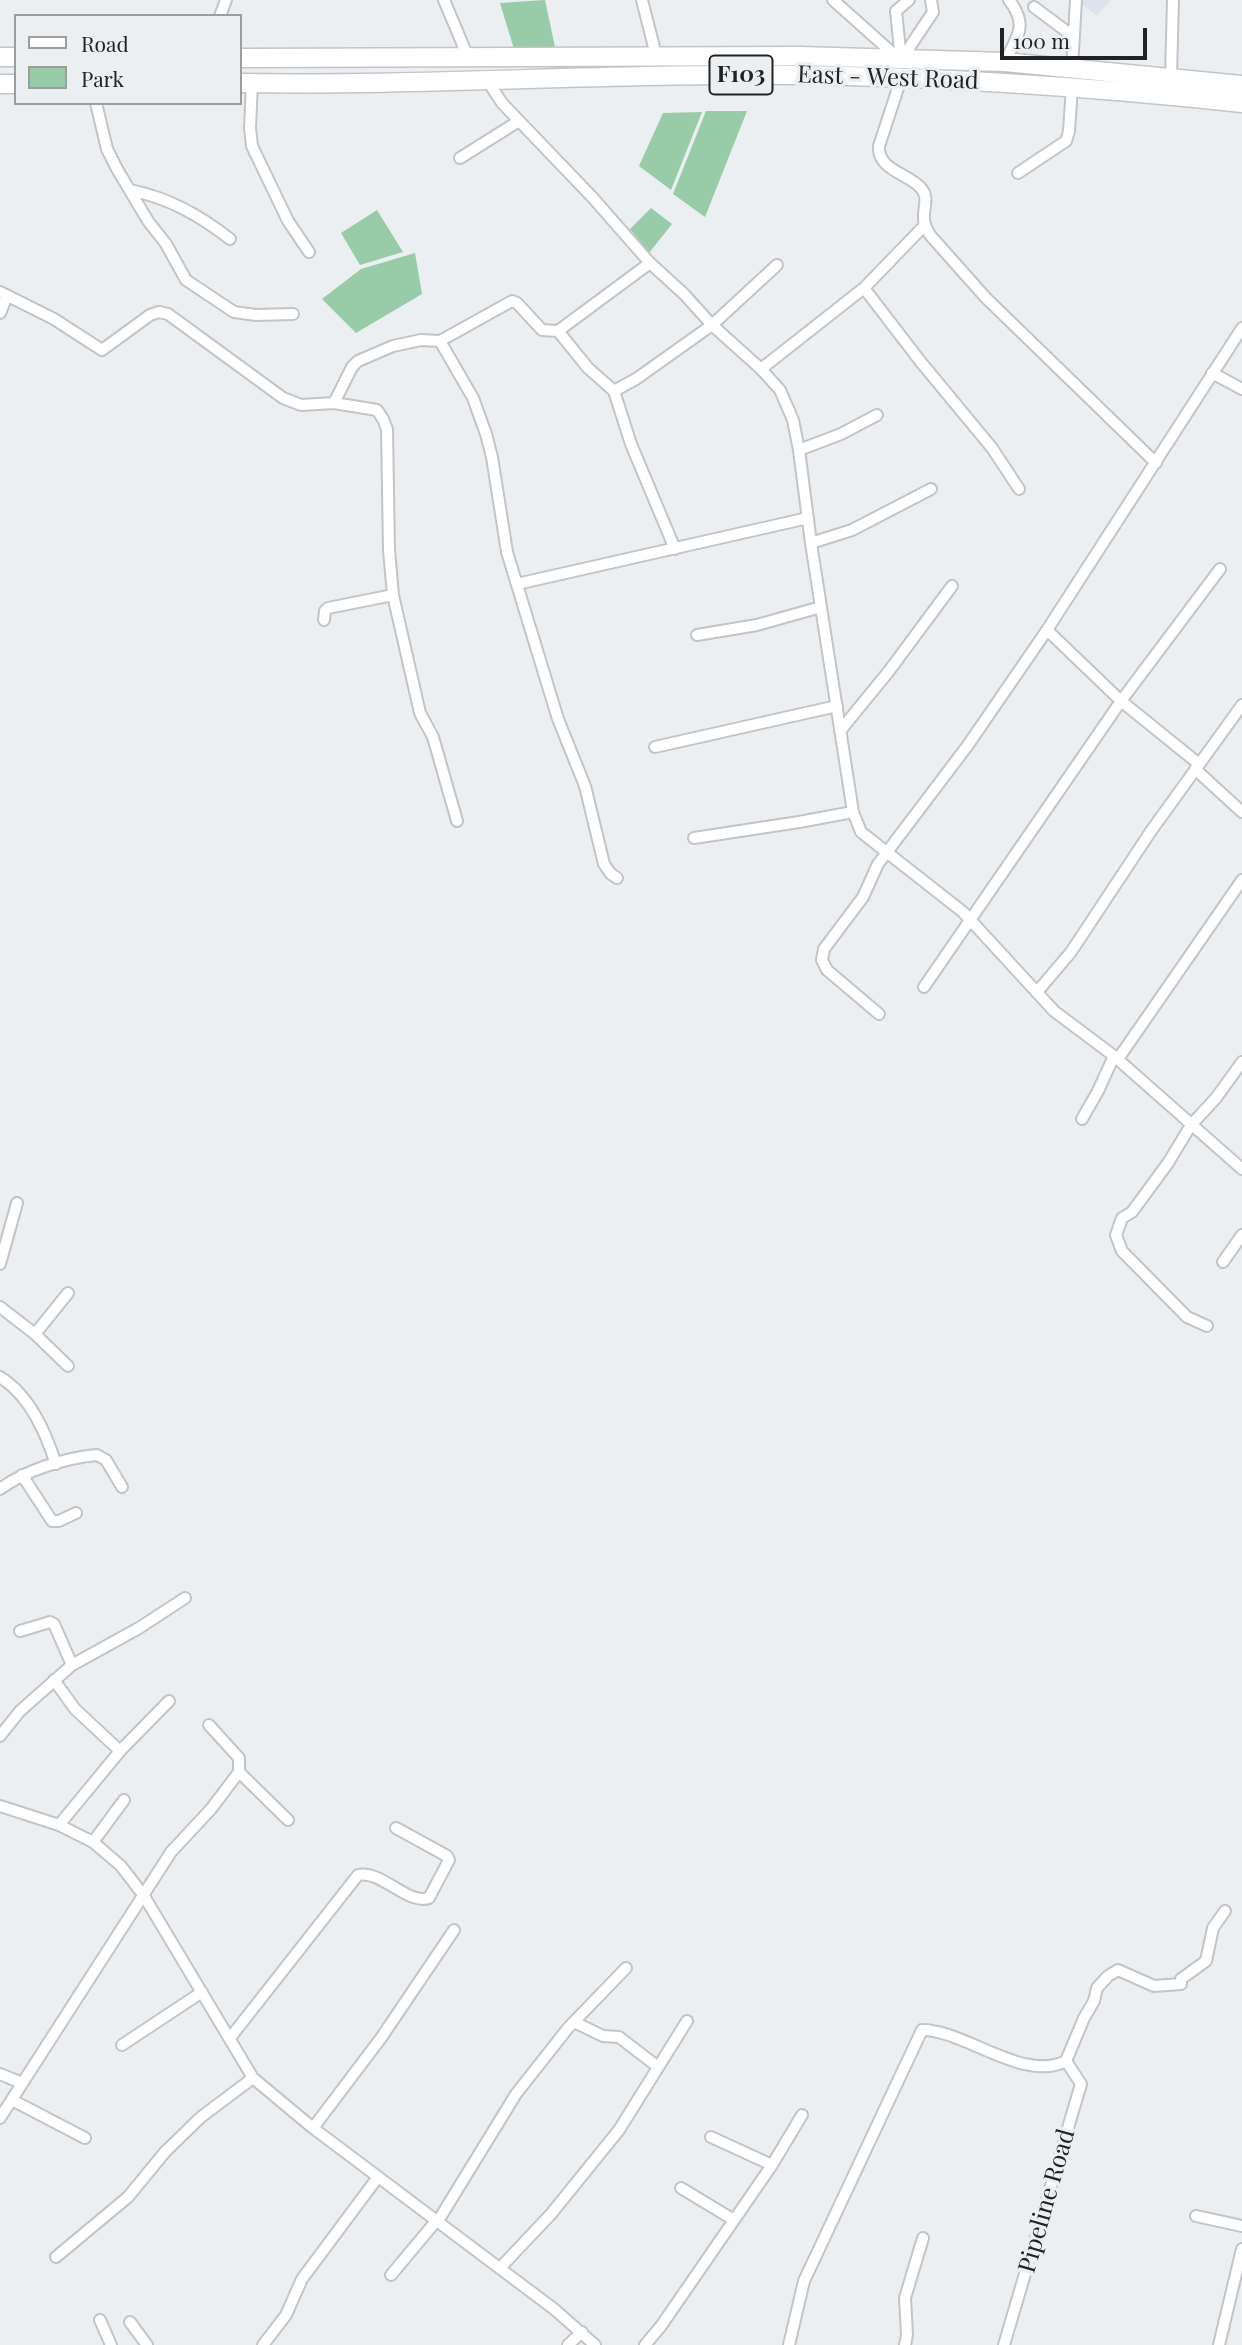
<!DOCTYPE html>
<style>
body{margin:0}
#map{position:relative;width:1242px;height:2345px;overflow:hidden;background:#eceff2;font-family:"Playfair Display",serif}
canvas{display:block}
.legend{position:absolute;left:14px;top:14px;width:228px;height:91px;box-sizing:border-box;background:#eceff2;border:2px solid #9b9d9f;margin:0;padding:9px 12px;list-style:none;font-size:21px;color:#212223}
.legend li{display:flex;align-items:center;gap:14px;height:35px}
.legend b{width:35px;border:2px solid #9b9d9f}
.scale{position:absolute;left:1000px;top:28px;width:147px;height:32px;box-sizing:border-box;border:4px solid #212223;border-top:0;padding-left:9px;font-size:21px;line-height:24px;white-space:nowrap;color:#212223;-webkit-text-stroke:5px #eceff2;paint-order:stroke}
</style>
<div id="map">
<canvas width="1242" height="2345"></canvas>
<ul class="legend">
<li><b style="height:9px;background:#fff"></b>Road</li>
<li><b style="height:19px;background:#98cba7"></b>Park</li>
</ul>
<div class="scale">100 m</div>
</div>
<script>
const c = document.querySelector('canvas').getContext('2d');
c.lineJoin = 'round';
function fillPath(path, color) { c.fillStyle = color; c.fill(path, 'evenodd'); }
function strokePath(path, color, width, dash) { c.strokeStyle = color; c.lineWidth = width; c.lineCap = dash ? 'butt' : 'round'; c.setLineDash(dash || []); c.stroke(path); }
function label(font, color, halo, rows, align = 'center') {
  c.font = font + ' "Playfair Display",serif'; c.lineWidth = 7; c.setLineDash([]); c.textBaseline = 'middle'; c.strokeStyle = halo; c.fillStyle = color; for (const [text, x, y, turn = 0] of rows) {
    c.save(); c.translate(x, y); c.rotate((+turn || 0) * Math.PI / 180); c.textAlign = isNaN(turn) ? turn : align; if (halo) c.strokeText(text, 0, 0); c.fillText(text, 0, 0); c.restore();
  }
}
const built = new Path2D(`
 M1076 0H1111L1097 16Z`);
const green = new Path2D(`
 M545 0 555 47 514 49 500 3Z
 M706 111H747L705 217 673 194Z
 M702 112 671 190 639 166 663 113Z
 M651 208 672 224 649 253 630 229Z
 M377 210 403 252 360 265 341 233Z
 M415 253 422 294 356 333 322 299 361 269Z`);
const street = new Path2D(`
 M444 0 468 57
 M642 0 656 55
 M833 0 898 58
 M1034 7 1074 37
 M220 16 226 0
 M901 60 933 12 931 0
 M901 60 896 11 909 0
 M1005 62C1017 36 1029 26 1009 0
 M1072 68 1076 0
 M1171 77 1173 0
 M901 79 879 146C877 169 906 173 920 187 930 197 923 207 924 219 924 225 927 229 930 235L986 298 1156 463
 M487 80 502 103 593 198 650 263 684 294 712 325 761 369 780 390 793 420 799 450 811 543 853 812 861 832 963 912 1054 1011 1114 1056 1242 1169
 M252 83 250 128 252 146 288 221 309 252
 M96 103 107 149 117 169 148 221 166 244 186 280 234 312 256 315 293 314
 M460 158 519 121
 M1018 173 1066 141 1069 131 1072 87
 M130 190C169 198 199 215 230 239
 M864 288 920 361 992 448 1019 489
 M0 292 54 319 102 350 150 315 159 312 168 314 283 398 301 405 334 403 377 410 383 419 387 429 389 550 393 595 420 713 433 737 457 821
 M0 313 7 296
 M558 331 588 368 614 391
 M440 341 473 398 486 434 492 457 507 552 558 719 585 786 604 864 611 874 617 878
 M761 369 864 288 925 225
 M1212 373 1242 389
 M334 403 352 367 358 361 393 346 421 340 440 341 512 301 517 303 542 330 558 331 650 263
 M799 450 841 434 877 415
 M811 543 852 530 931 489
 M675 549 631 444 614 391 636 379 712 325 777 265
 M517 584 808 518
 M324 620 325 611 328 608 393 595
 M1047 630 1121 701 1199 764
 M697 635 757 625 821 607
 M840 731 889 671 952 586
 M655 747 837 706
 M1195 769 1242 812
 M694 838 799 822 853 812
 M924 987 1121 701 1220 569
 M1037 992 1071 952 1151 831 1242 705
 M879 1014 827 970 822 960 824 949 863 897 878 864 968 745 1047 630 1242 328
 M1118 1059 1242 880
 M1082 1119 1098 1091 1114 1056
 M1223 1262 1242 1235
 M0 1264 17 1203
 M0 1307 35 1334 68 1366
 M1207 1326 1187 1317 1122 1251 1116 1235 1122 1218 1132 1212 1168 1163 1191 1125 1216 1098 1242 1062
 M35 1334 68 1293
 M0 1377C30 1396 45 1431 56 1464
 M22 1475 52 1521H59L76 1513
 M0 1489C26 1470 65 1458 97 1455L106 1460 122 1487
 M20 1631 50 1622 54 1624 72 1665
 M54 1680 75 1709 120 1751
 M0 1736 20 1711 72 1665 139 1628 185 1598
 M239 1772 288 1820
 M0 1806 59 1825 93 1842 121 1866 144 1896 253 2078 313 2128 554 2309 595 2345
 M59 1825 120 1751 169 1701
 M93 1842 124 1800
 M574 2022 603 2036 619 2037 658 2067
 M230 2038 358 1875C382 1870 407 1905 429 1898L449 1860 447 1856 396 1828
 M122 2045 202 1992
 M0 2074 22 2083
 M12 2100 85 2138
 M0 2118 171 1852 211 1809 239 1772V1758L209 1725
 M313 2128 381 2038 454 1930
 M711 2137 772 2165
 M681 2188 734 2220
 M1196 2216 1242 2226
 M438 2221 516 2094 568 2028 626 1968
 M56 2257 128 2197 165 2152 201 2117 253 2078
 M500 2268 551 2214 619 2130 687 2021
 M391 2275 437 2220
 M100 2320 111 2345
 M130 2322 147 2345
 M263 2345 286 2315 302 2279 378 2177
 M568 2345 582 2332
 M645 2345 661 2326 772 2165 802 2115
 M789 2345 804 2281 922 2030C965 2030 1024 2083 1066 2061L1084 2018 1094 2001 1097 1988 1108 1976 1118 1970 1154 1986 1181 1984V1979L1206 1961 1213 1928 1225 1911
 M905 2345 907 2335 905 2298 923 2238
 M1004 2345 1081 2084 1066 2061
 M1219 2345 1242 2249`);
const primary = new Path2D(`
 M0 57H16
 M240 58 800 56 1005 62 1242 85
 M240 83C425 86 609 73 794 75 944 77 1093 87 1242 103
 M0 84H16`);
const shields = [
 [741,75,63]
];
const shieldNames = [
 ["F103",741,75]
];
const streetNames = [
 ["East - West Road",888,78,2],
 ["Pipeline Road",1047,2201,-74]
];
fillPath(built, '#dbe3ec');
fillPath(green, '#98cba7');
strokePath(street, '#c2c4c7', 14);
strokePath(primary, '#c2c4c7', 21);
strokePath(street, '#fff', 10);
strokePath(primary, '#fff', 18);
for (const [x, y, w] of shields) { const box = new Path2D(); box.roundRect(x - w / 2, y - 19.5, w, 39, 5); c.fillStyle = '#eceff2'; c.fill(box); strokePath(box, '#212223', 2); }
label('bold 23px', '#212223', null, shieldNames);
label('24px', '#212223', '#eceff2', streetNames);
</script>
